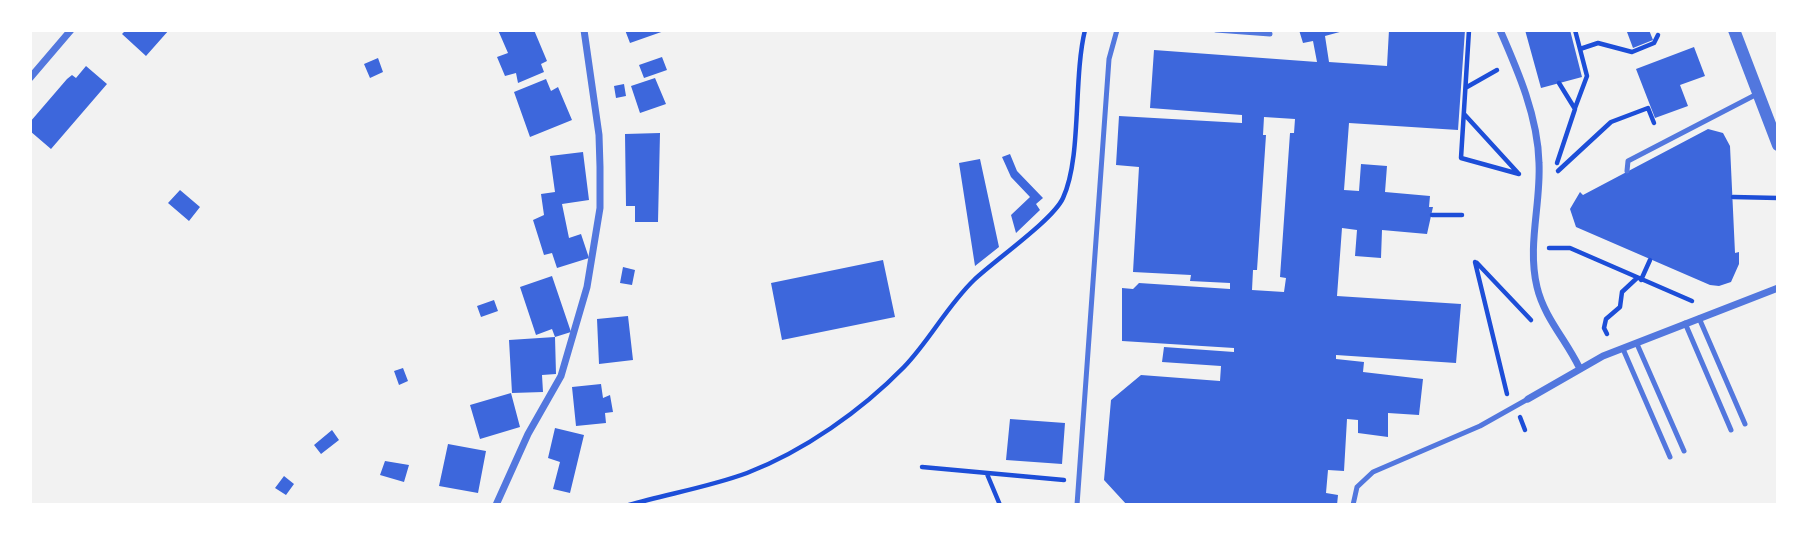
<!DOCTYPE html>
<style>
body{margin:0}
#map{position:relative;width:1808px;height:535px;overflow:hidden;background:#f2f2f2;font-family:"Playfair Display",serif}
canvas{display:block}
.frame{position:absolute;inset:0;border:32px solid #fff;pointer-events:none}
</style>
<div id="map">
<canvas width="1808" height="535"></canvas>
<div class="frame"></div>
</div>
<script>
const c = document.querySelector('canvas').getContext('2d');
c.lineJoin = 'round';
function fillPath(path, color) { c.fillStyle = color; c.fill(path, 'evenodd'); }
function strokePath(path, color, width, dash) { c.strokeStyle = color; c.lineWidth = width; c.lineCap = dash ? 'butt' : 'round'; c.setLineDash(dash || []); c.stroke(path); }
const building = new Path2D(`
 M126 30H169L146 56 122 34Z
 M498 30H534L547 61 541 64 544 72 518 83 516 73 505 76 497 57 508 53Z
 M625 30H667L630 43Z
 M1299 30H1347L1325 36 1329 62 1387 66 1389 30H1465L1458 130 1349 123 1344 190 1359 191 1361 164 1387 166 1385 192 1430 196 1429 207H1433L1427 234 1382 230 1381 258 1355 256 1357 230 1342 228 1337 296 1461 304 1456 363 1336 355V359L1364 362 1363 372 1423 379 1419 415 1388 413V437L1358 433V420L1347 419 1344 471 1328 470 1326 493 1338 495 1337 505H1127L1104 480 1111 400 1141 375 1220 381 1221 366 1162 362 1164 347 1234 352V348L1122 341V288L1133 289 1139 283 1230 289V283L1190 281 1191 275 1133 272 1139 167 1116 165 1119 116 1242 123V115L1150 108 1154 50 1317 62 1313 41 1303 43ZM1264 117 1295 119 1294 133H1290L1280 277 1286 278 1284 292 1252 290 1253 270H1257L1266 135H1263Z
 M1525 30H1570L1582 77 1541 88Z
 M1632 30H1649L1653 40 1633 48 1627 32Z
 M1694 47 1705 76 1680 85 1688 106 1655 118 1636 69Z
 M662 57 667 70 644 78 639 65Z
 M378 58 383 72 370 78 364 64Z
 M86 66 107 84 51 149 30 131V122L67 79 72 75 76 78Z
 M655 78 666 104 640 113 631 86Z
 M546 79 551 91 558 87 572 120 530 137 514 92Z
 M624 84 626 96 616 98 614 86Z
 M1708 129 1723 133 1730 146 1735 253 1739 252V264L1731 282 1719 286 1710 285 1576 227 1570 209 1580 192 1583 195Z
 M660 133 658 222H635V206H626L625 134Z
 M583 152 589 200 562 204 569 238 581 234 589 258 557 268 552 253 544 255 533 220 544 215 541 194 555 192 550 156Z
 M1010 154 1017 171 1043 198 1036 204 1040 210 1016 233 1011 215 1030 197 1011 177 1002 157Z
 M980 159 999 247 975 266 959 163Z
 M180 190 200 207 189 221 168 203Z
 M883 260 895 317 782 340 771 283Z
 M623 267 635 270 632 285 620 283Z
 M552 276 571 332 555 337 552 329 536 335 520 287Z
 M494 300 498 311 481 317 477 306Z
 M628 316 633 360 599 364 597 319Z
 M555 337 556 374 542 375 543 392 512 393 509 340Z
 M403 368 408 381 399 385 394 371Z
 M601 384 603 398 610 395 613 412 605 413 606 423 576 426 572 387Z
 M511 393 520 427 480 439 470 405Z
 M1010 419 1065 423 1062 464 1006 460Z
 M555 428 584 435 570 493 553 489 560 462 548 458Z
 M332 430 339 440 321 454 314 445Z
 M448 444 486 451 478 493 439 486Z
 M385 461 409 465 404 482 380 475Z
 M284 476 294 484 286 495 275 488Z`);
const path = new Path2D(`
 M1469 30 1461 158 1519 174
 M1575 30 1587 76 1575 108
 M1580 49 1598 43 1632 52 1654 43 1658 35
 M1467 87 1497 70
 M1465 115 1518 173
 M1557 163 1575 109 1559 83
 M1558 171 1611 122 1648 108 1654 123
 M1733 197 1778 198
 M1432 215H1462
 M1549 248H1570L1692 301
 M1475 262 1507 394
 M1477 263 1531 320
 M1641 280 1650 260
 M1607 334 1604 328 1606 319 1620 307 1622 292 1637 278
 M1520 417 1525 430
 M922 467 1064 480
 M987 474 1000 505
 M629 505C667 494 709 487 747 473 804 451 861 411 904 367 930 340 947 306 974 280 995 260 1053 220 1063 198 1082 157 1073 79 1085 30`);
const service = new Path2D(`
 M1216 30 1270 34
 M1627 171 1628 161 1759 93
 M1699 318 1745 424
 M1685 323 1731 430
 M1637 344 1684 451
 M1623 349 1670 457
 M1077 505 1109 59 1117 30
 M1353 505 1357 487 1373 472 1480 426 1528 399`);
const minor = new Path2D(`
 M1500 30C1518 71 1538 117 1539 163 1541 204 1527 246 1537 287 1544 317 1566 340 1579 367
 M30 78 71 30
 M1528 399 1603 356 1778 288
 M496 505 528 434 561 376 587 287 600 208V167L599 135 584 30`);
const tertiary = new Path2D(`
 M1734 30 1778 145`);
fillPath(building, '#3d67dc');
strokePath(path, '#1d4ed8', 4.5);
strokePath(service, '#5277de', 5);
strokePath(minor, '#5277de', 7);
strokePath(tertiary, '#5277de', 12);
</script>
